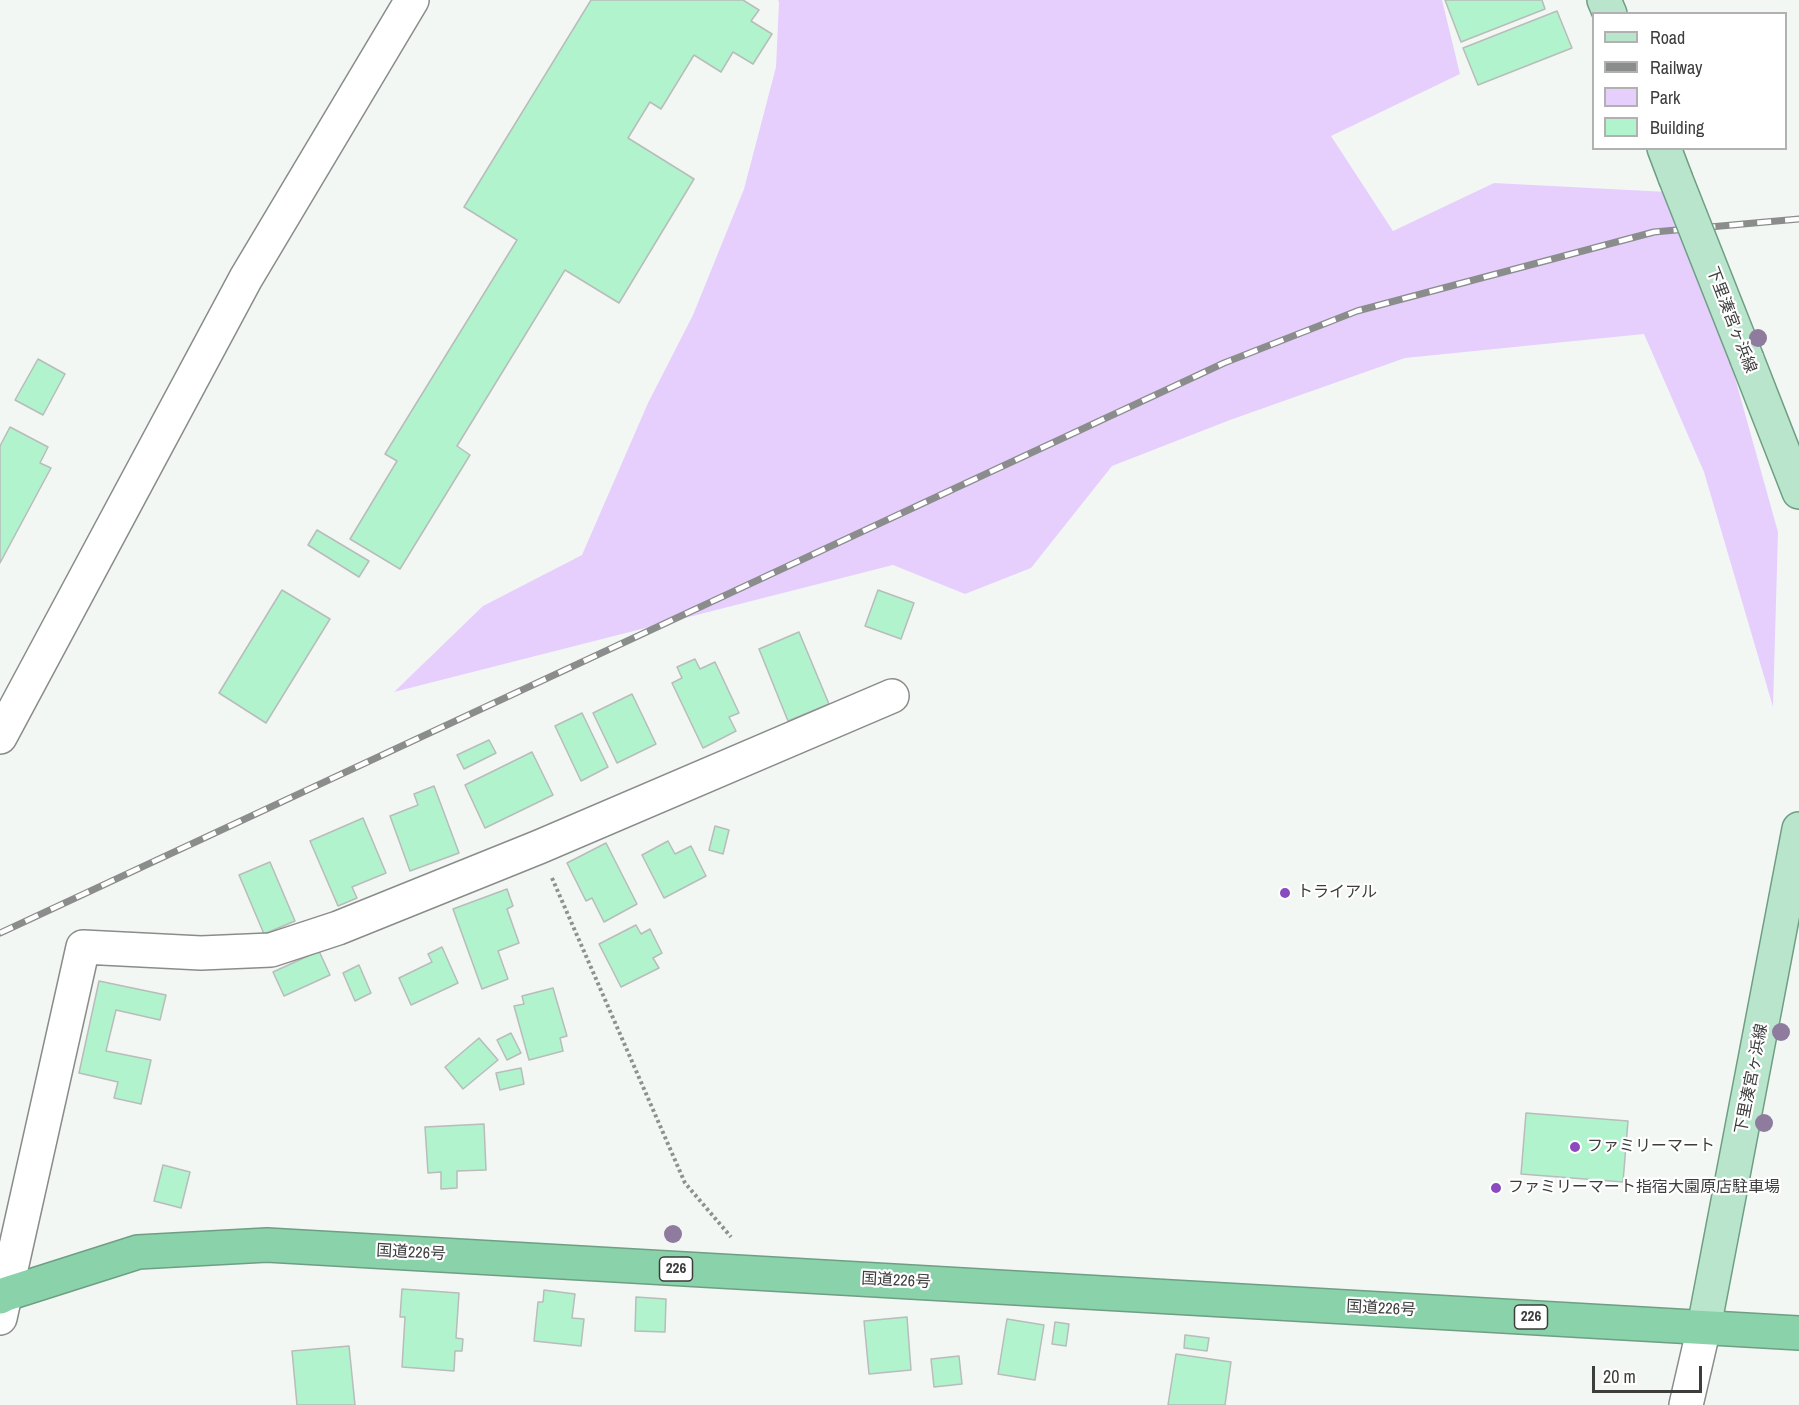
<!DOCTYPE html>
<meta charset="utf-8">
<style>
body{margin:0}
#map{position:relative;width:1799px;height:1405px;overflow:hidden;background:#f3f7f4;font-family:"Archivo Narrow",sans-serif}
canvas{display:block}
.legend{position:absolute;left:1592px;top:12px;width:195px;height:138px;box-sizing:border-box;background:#fff;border:2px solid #b1b1b1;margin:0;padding:8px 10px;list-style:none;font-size:18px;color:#3c3d3c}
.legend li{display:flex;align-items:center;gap:12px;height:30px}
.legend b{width:30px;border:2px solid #b1b1b1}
.scale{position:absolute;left:1592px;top:1366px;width:110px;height:27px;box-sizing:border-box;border:3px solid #3c3d3c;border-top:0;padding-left:8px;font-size:18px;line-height:21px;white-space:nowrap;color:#3c3d3c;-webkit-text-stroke:4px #fff;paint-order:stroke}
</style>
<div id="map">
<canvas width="1799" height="1405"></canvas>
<ul class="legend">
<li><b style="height:8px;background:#b9e5cc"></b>Road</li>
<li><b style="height:8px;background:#8a8d8b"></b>Railway</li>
<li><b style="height:16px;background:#e6cffd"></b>Park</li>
<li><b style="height:16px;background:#b1f3cd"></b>Building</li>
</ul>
<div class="scale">20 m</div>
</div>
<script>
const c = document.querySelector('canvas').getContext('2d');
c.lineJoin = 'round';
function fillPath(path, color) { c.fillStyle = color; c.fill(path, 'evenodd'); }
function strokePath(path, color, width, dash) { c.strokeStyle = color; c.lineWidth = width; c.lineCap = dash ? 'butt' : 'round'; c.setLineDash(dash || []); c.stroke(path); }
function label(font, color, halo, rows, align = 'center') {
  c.font = font + ' "Archivo Narrow","Noto Sans JP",sans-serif'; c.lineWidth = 4.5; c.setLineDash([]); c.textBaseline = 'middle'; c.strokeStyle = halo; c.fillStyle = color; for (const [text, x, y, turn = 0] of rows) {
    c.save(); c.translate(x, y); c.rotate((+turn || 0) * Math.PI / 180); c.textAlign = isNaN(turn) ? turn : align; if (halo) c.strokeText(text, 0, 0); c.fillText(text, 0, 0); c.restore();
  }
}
const green = new Path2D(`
 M778 0H1442L1460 74 1331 136 1393 231 1494 183 1687 193 1720 324 1778 532 1773 707 1704 472 1644 334 1405 358 1230 420 1112 466 1031 568 965 594 893 565 394 692 483 606 582 555 648 403 693 315 744 189 776 67 779 2Z`);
const building = new Path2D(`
 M591 0H743L759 10 751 21 772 34 753 64 733 52 721 72 694 55 661 109 650 102 628 138 694 179 619 303 565 270 457 446 470 455 400 569 350 539 397 461 385 454 517 240 464 207Z
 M1445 0H1542L1545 9 1461 42Z
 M1557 11 1572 48 1478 85 1463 48Z
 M38 359 65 374 43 415 15 400Z
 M10 427 48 447 40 463 51 468 0 563V446Z
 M317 530 369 561 359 577 308 545Z
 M282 590 330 619 266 723 219 693Z
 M878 590 914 603 901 639 865 626Z
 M799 632 829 704 788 721 759 649Z
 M695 659 700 669 715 662 739 713 729 717 736 731 703 748 672 683 682 678 677 667Z
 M632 694 656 744 617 763 593 713Z
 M582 713 608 767 581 781 555 726Z
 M489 740 496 753 464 769 457 755Z
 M532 752 553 795 485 828 465 785Z
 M434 786 459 853 410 871 390 816 418 805 414 794Z
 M363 818 386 873 352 887 357 898 338 906 310 841Z
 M715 826 729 830 723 854 709 850Z
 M668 841 675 854 691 846 706 876 664 898 642 855Z
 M606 843 637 904 604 922 592 898 586 901 567 863Z
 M270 862 295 921 264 934 239 875Z
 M507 889 513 906 507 909 519 943 498 951 508 979 482 989 453 909Z
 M636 925 641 934 650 929 662 953 653 958 659 968 621 987 599 944Z
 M442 947 458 983 411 1005 399 978 432 962 428 954Z
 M319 951 330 975 284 996 273 972Z
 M359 965 371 993 355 1001 343 973Z
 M99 981 166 995 160 1020 116 1010 106 1051 151 1060 141 1104 114 1098 118 1082 79 1073Z
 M553 988 567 1036 560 1038 563 1051 529 1060 514 1006 524 1004 522 996Z
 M511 1033 521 1053 507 1060 497 1040Z
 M479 1038 498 1060 463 1089 445 1067Z
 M521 1068 524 1084 500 1090 496 1073Z
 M1526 1113 1628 1121 1623 1182 1521 1174Z
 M484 1124 486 1170 457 1171V1188L441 1189V1172L428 1173 425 1127Z
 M163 1165 190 1172 181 1208 154 1201Z
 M402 1289 459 1293 456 1338 463 1339 462 1351H455L454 1371 402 1367 405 1317H400Z
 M544 1290 575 1294 572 1318 584 1319 581 1346 534 1341 538 1302H543Z
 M636 1297 666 1299 665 1332 635 1331Z
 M907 1317 911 1370 869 1374 864 1321Z
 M1007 1319 1044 1325 1035 1380 998 1374Z
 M1055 1322 1069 1324 1066 1346 1052 1344Z
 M1185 1335 1209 1338 1207 1351 1184 1348Z
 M349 1346 355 1405H297L292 1351Z
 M1176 1354 1231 1362 1225 1405H1168Z
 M959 1356 962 1384 934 1387 931 1359Z`);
const path = new Path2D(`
 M552 878 685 1183 731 1237`);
const minor = new Path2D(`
 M0 737 246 278 412 0
 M0 1318 83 947 201 953 271 950 338 928 539 847 892 696
 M1686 1405 1704 1327`);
const major = new Path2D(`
 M1604 0 1610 14
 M1664 148 1675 177
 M1747 359 1799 492
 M1704 1327 1799 829`);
const highway = new Path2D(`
 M0 1297 6 1294 138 1252 267 1245 1799 1333`);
const rail = new Path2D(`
 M0 933 1224 363 1357 311 1654 232 1799 219`);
const majorBridge = new Path2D(`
 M1675 177 1747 359`);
const trees = [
 [1758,338],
 [1781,1032],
 [1764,1123],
 [673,1234]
];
const markers = [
 [1285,893,6,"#8c4abf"],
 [1575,1147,6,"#8c4abf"],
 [1496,1188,6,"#8c4abf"]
];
const shields = [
 [676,1269,33],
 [1531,1317,33]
];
const shieldNames = [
 ["226",676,1269],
 ["226",1531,1317]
];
const streetNames = [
 ["下里湊宮ヶ浜線",1731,320,69],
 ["下里湊宮ヶ浜線",1752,1079,-79],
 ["国道226号",411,1253,3],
 ["国道226号",896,1281,3],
 ["国道226号",1381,1309,3]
];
const poiNames = [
 ["トライアル",1297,893],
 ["ファミリーマート",1587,1147],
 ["ファミリーマート指宿大園原店駐車場",1508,1188]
];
fillPath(green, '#e6cffd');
fillPath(building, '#b1f3cd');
strokePath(building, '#b8bcba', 1.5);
strokePath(minor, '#898c8a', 36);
strokePath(major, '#6f9e84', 36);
strokePath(highway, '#6f9e84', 36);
strokePath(path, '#8e918f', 4, [3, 3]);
strokePath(minor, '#fff', 33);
strokePath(major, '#b9e5cc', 33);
strokePath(highway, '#8ad3aa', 33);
strokePath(rail, '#8a8d8b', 7);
strokePath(rail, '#fff', 4.5, [14]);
strokePath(majorBridge, '#6f9e84', 36, []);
strokePath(majorBridge, '#b9e5cc', 33);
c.fillStyle = '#8e7b9e';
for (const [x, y] of trees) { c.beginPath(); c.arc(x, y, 9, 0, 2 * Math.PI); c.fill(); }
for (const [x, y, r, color] of markers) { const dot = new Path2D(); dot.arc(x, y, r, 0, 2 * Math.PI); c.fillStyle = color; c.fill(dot); strokePath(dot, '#fff', 2); }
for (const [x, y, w] of shields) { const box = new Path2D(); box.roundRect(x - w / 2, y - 12, w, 24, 4.5); c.fillStyle = '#fff'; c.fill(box); strokePath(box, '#3c3d3c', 1.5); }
label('bold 15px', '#3c3d3c', null, shieldNames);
label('16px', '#3c3d3c', '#fff', streetNames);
label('16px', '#3c3d3c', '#fff', poiNames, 'left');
</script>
